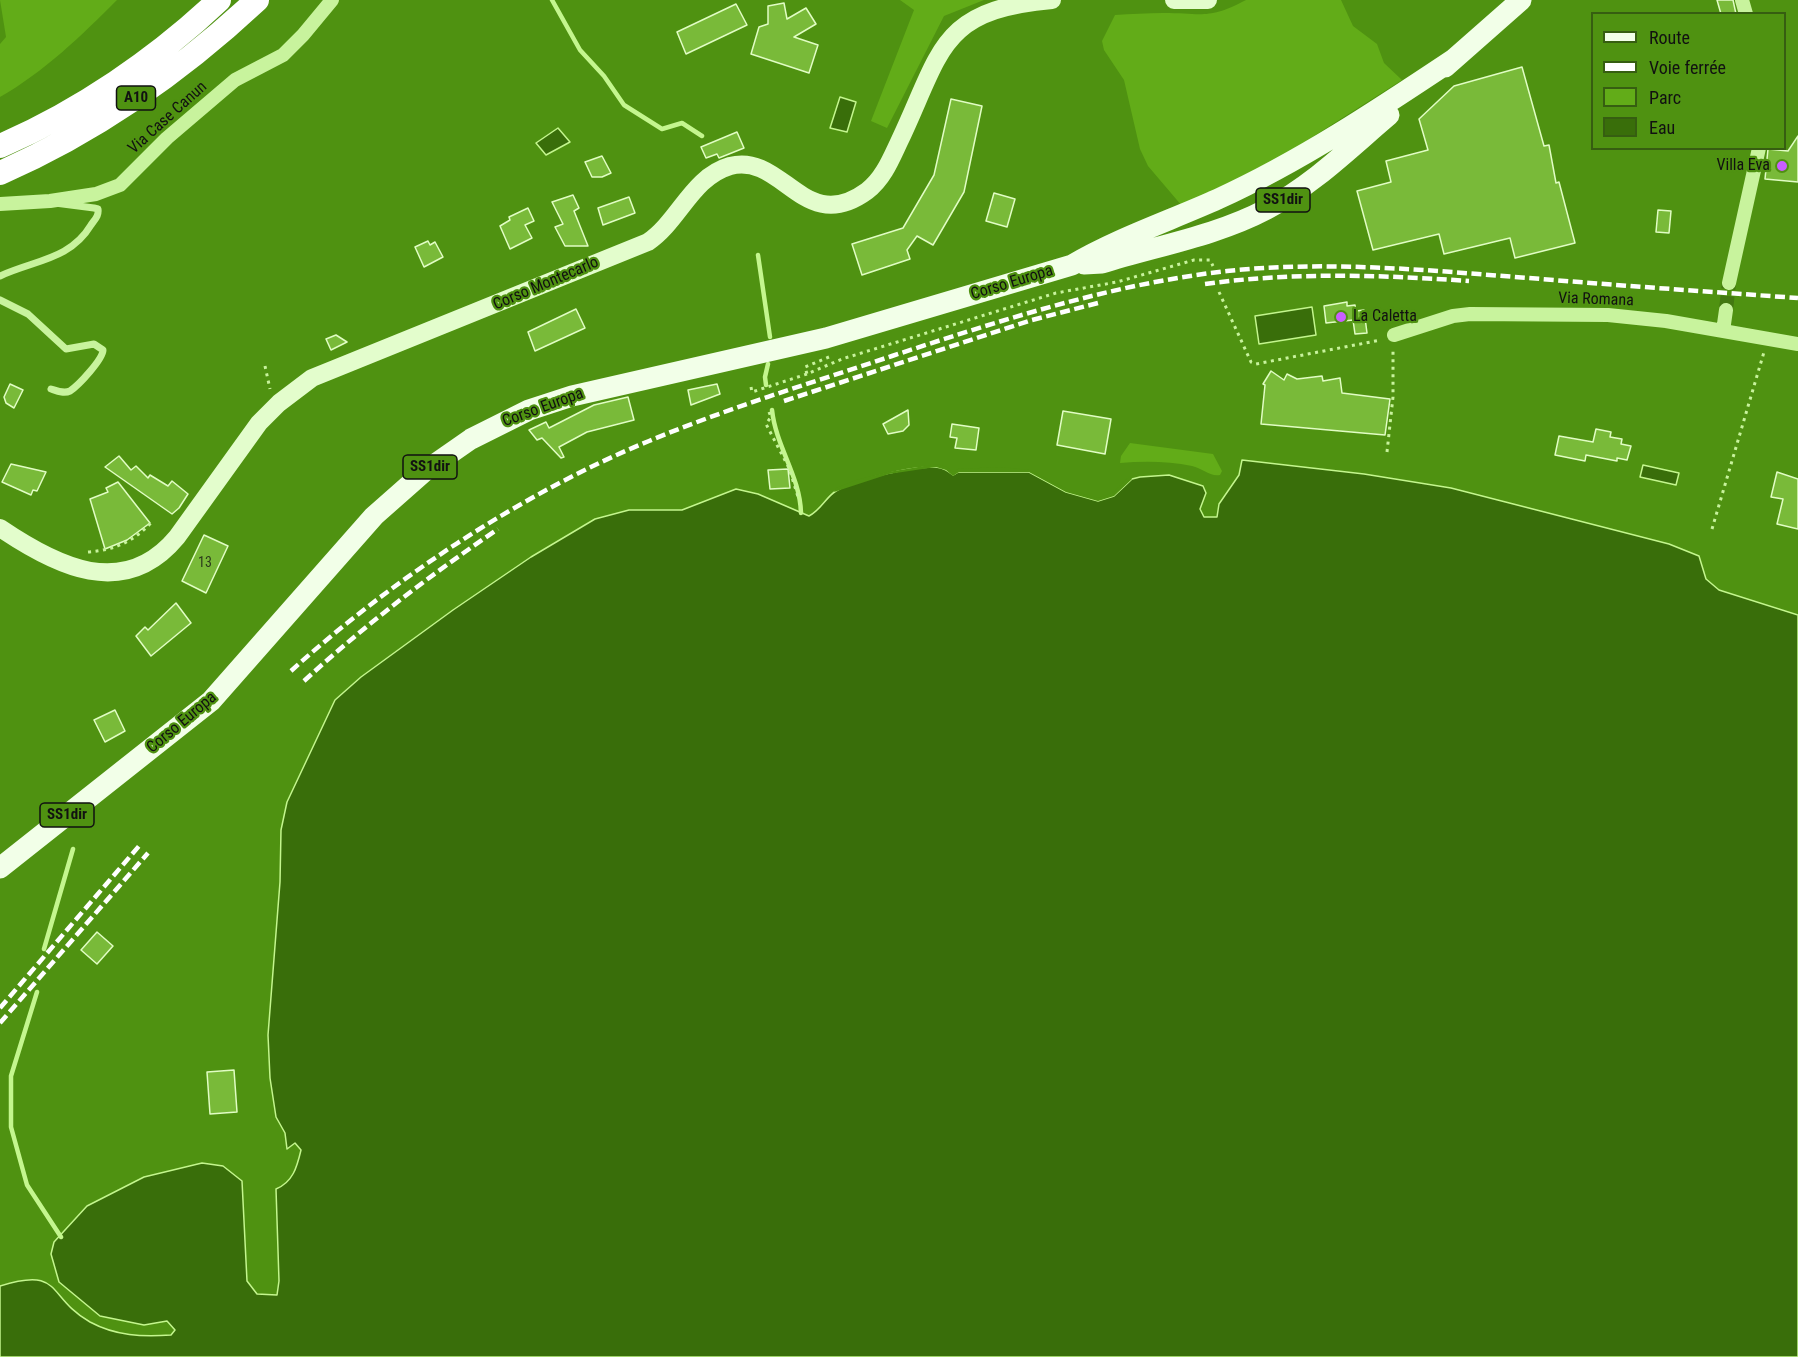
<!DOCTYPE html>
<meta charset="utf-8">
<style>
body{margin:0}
#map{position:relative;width:1798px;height:1357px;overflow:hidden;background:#4f9211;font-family:"Roboto Condensed",sans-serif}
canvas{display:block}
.legend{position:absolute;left:1591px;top:12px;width:195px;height:138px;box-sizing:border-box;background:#4f9211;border:2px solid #365e11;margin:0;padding:8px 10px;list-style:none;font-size:18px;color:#111}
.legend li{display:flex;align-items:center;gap:12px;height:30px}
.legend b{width:30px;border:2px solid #365e11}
</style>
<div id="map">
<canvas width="1798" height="1357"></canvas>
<ul class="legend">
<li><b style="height:8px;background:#f2ffe8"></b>Route</li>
<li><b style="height:8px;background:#fff"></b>Voie ferrée</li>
<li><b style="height:16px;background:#62ac18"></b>Parc</li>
<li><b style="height:16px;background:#396e0a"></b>Eau</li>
</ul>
</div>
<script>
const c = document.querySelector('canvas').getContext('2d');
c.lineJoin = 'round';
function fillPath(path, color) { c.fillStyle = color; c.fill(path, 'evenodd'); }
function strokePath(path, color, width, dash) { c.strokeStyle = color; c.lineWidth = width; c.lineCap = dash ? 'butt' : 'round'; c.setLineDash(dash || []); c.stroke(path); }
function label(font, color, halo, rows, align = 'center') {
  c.font = font + ' "Roboto Condensed",sans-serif'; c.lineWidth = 4.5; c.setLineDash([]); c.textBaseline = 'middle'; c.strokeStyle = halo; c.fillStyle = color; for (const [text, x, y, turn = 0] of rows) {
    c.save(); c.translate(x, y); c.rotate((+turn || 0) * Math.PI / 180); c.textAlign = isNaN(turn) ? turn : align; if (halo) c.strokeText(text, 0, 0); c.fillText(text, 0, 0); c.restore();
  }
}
const green = new Path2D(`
 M0 0H117C81 36 44 72 0 97V44L6 37Z
 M900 0H984L944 16 887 128 871 121 914 10Z
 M1246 0H1341L1353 26 1377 44 1384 63 1402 80 1284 155 1182 206 1148 166 1140 149 1124 80 1104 50 1102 41 1115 15C1131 14 1147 13 1163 13 1203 13 1208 20 1246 0Z
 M1130 443 1213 454 1222 471 1220 475C1210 477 1202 468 1192 466 1168 461 1144 461 1120 463L1121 456Z`);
const water = new Path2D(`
 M840 97 856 102 847 132 830 128Z
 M558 128 570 142 546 155 536 143Z
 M1312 307 1316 335 1259 344 1255 316Z
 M1242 460 1364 474 1451 488 1669 544 1699 556 1706 579 1719 590 1798 615V1357H0V1286C63 1266 46 1297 90 1322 116 1336 142 1337 171 1335L175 1330 167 1321 144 1325 100 1316 59 1282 51 1254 54 1242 87 1206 144 1177 202 1163 223 1166 242 1181 247 1281 257 1294 277 1295 279 1281 276 1189C293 1182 297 1167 301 1150L295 1143 287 1149 285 1133 276 1117 270 1078 268 1035 280 882 281 830 287 802 335 700 361 677 453 610 531 557 595 519 629 510H682L736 489 758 494 809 516C821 510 826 497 836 491 857 479 912 466 936 467 944 468 948 471 953 475L958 472H1029L1066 492 1098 501 1114 496 1132 479 1140 477 1169 475 1203 486 1206 493 1200 509 1204 517H1217L1219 504 1239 475Z
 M1643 465 1679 473 1676 485 1640 477Z`);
const pier = new Path2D(`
 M936 464 947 467 953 472 958 469 1001 467 1029 470 1068 489 1098 498 1112 493 1130 476 1132 479 1114 496 1098 501 1066 492 1029 472H959L953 476 946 470 936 467 889 474 834 492 836 488 856 480 888 472Z`);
const stream = new Path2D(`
 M552 0 580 50 604 76 624 105 662 129 682 123 702 136
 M758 255 770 337
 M766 385 765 377 768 364
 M772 410C776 447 800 476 801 513
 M44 949 73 849
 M37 992 11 1076V1127L27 1185 61 1237`);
const building = new Path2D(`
 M1717 0H1733L1736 14H1721Z
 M784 3 787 19 806 8 816 24 794 37 818 45 809 73 751 54 759 27 768 24V6Z
 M736 4 747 25 686 54 677 32Z
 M1522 67 1544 146 1549 145 1556 183 1559 182 1575 243 1515 258 1510 238 1444 254 1439 234 1373 250 1357 191 1391 182 1386 161 1428 150 1419 119 1454 86Z
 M951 99 982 106 964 192 933 245 917 236 907 250 910 259 862 275 852 244 903 228 934 175Z
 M737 132 744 148 719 158 717 154 706 158 701 147Z
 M1798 136V182L1765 179 1768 149 1788 151Z
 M602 156 611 173 602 177H592L585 162Z
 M994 193 1015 199 1007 227 986 221Z
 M573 195 579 208 574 211 588 246H565L555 227 563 224 552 202Z
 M629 197 635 213 603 225 598 208Z
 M528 208 534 221 525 225 532 238 510 249 500 226 510 220 509 217Z
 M1658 210 1671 211 1669 233 1656 232Z
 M428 241 430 245 435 242 443 257 424 267 415 247Z
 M1347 302V306L1355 305 1356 311 1364 310 1367 333 1355 334 1353 320 1326 323 1324 306Z
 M576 309 585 328 535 351 528 332Z
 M336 335 347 342 331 350 326 339Z
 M1271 371 1284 380 1287 374 1297 379 1322 376 1323 381 1340 378 1342 393 1390 399 1385 435 1261 424 1265 385 1263 384Z
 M10 384 23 390 14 408 6 403 4 397Z
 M717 384 720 394 691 405 688 390Z
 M628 397 634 420 587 432 559 447 564 457 561 458 542 438 537 440 529 430 546 422 549 428 594 405Z
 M908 410 909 425 903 431 888 434 883 424Z
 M1063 411 1111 419 1105 454 1057 445Z
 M952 424 979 428 976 450 955 448 957 438 950 437Z
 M1596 429 1611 432 1610 437 1622 439 1621 444 1631 446 1627 460 1617 458V461L1586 455 1585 461 1555 455 1559 436 1593 442Z
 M119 456 131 470 136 466 148 478 150 475 168 486 172 481 188 494 179 508 172 514 105 467Z
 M11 464 46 472 37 491 33 490 31 495 2 482Z
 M788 469 790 488 770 489 768 470Z
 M1777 472 1798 479V529L1777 524 1783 499 1771 497Z
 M118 482 150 523 127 540 105 549 90 499 108 492 106 488Z
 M204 535 228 546 206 593 182 581Z
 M176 603 191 623 151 656 136 636 145 627 148 630Z
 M115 710 125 731 105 742 94 720Z
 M97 932 113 946 97 964 81 950Z
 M234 1070 237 1112 210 1114 207 1072Z`);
const streetTunnel = new Path2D(`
 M1726 310 1729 283`);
const path = new Path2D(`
 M1219 292 1251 362 1256 364 1381 340
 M829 357 805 367 807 374 842 359 1056 293 1117 282 1194 260H1210L1213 266
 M265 366 270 389
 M751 387 752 392 807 374
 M769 412 771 417 766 424 789 468 799 500
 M1387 452 1393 397V349
 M1712 529 1764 352
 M88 552C116 550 134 541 153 521`);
const lane = new Path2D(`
 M0 276C34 260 70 260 91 225 95 219 99 216 98 209L94 208 55 203
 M0 300 28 314 66 349 94 344 103 350C103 359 79 385 70 391 64 394 57 391 51 389`);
const street = new Path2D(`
 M1742 0 1746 14
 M0 204 50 201 96 194 120 185 167 138 235 80 283 55 303 35 332 0
 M1729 283 1759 148
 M1723 331 1726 310
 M1394 335 1453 316 1470 314 1608 315 1666 321 1798 344`);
const secondary = new Path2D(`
 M1174 0H1208
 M0 528C56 566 124 601 177 537L259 423 279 403 312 378 648 242C679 221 692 177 730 166 783 152 804 237 867 191 883 179 891 159 899 142 942 52 938 10 1052 0`);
const primary = new Path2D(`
 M1445 67 1521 0
 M1084 264 1102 263C1156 246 1216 236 1267 209 1313 185 1350 148 1389 115
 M0 868 211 701 374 516 425 471 471 439 529 410 572 396 826 338 1072 265C1118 238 1169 221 1218 199 1301 161 1379 109 1454 59`);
const highway = new Path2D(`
 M0 146C79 112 157 59 219 0
 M0 173C96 131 181 71 257 0`);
const rail = new Path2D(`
 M1205 284C1292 272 1382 275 1469 281
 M784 401 1032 320 1102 302
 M291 671C391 580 524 492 649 441 728 408 811 383 892 356 1002 320 1112 284 1227 271 1331 260 1437 271 1541 279 1627 286 1712 292 1798 298
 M304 681C365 625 429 576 498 529
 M0 1008 139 846
 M0 1023 148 853`);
const markers = [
 [1782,166,6,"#c95eff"],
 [1341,317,6,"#c95eff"]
];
const numberNames = [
 ["13",205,563]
];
const shields = [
 [136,98,39],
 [1283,200,54],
 [430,467,54],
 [67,815,54]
];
const shieldNames = [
 ["A10",136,98],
 ["SS1dir",1283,200],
 ["SS1dir",430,467],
 ["SS1dir",67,815]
];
const streetNames = [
 ["Via Case Canun",168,118,-42],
 ["Corso Europa",1012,283,-17],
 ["Corso Montecarlo",546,284,-23],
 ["Via Romana",1596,300,2],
 ["Corso Europa",543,408,-20],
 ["Corso Europa",182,723,-40]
];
const poiNames = [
 ["Villa Eva",1770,166],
 ["La Caletta",1353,317,"left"]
];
fillPath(green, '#62ac18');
fillPath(water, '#396e0a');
strokePath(water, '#c4f68e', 1.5);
fillPath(pier, '#4f9211');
strokePath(stream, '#c4f68e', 4.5);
fillPath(building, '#79ba39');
strokePath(building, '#e1fdc4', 1.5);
strokePath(streetTunnel, '#437811', 14, [14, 7]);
strokePath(path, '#c8f39d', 3, [3, 4.5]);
strokePath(lane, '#c8f39d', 7);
strokePath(street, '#c8f39d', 14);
strokePath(secondary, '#e3fdcc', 18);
strokePath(primary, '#f2ffe8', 21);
strokePath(highway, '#fff', 24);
strokePath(rail, '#fff', 4.5, [10, 4.5]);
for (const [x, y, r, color] of markers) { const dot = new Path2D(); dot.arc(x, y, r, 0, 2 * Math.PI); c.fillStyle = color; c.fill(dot); strokePath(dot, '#4f9211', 2); }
label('14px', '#2b3b1b', null, numberNames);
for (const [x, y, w] of shields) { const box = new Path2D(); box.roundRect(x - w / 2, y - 12, w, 24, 4.5); c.fillStyle = '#4f9211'; c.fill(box); strokePath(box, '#111', 1.5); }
label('bold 15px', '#111', null, shieldNames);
label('16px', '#111', '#4f9211', streetNames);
label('16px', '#111', '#4f9211', poiNames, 'right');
</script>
